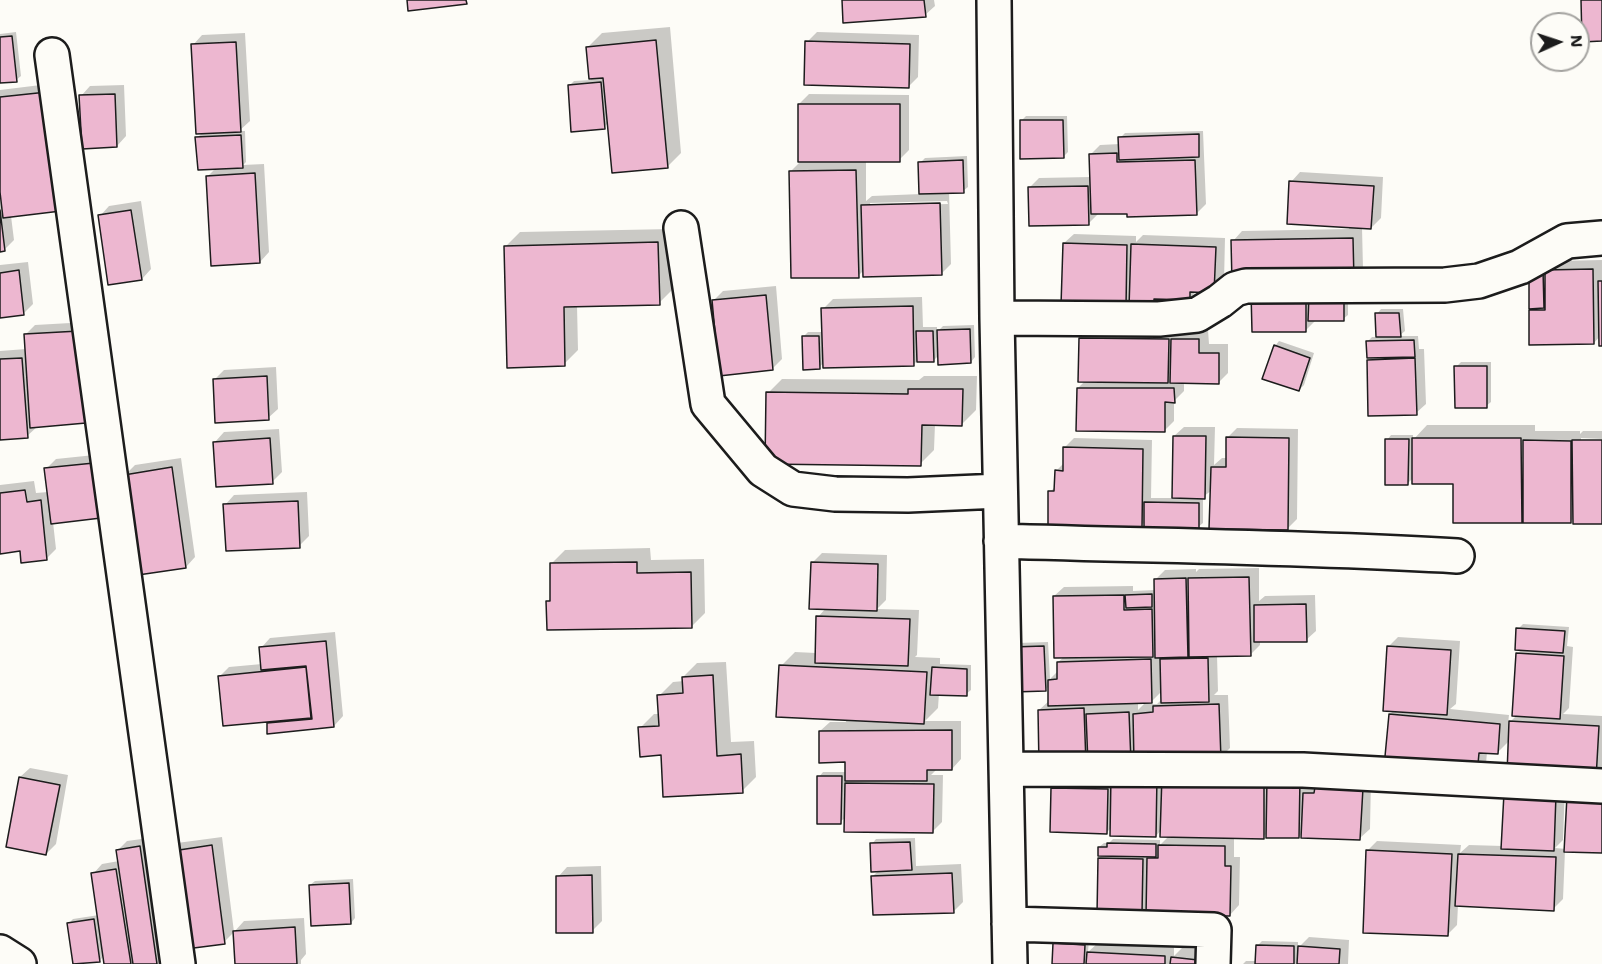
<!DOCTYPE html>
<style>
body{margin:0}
#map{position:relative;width:1602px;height:964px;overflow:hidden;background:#fdfcf7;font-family:"Shantell Sans",sans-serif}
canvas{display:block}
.north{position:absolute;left:1530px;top:12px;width:60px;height:60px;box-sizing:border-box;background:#fdfcf7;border:2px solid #a3a29f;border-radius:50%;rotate:87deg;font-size:16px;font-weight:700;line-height:24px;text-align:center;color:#1c1c1c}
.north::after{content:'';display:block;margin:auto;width:21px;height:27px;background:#1c1c1c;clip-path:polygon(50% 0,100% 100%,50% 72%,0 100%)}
</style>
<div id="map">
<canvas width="1602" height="964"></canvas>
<div class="north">N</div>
</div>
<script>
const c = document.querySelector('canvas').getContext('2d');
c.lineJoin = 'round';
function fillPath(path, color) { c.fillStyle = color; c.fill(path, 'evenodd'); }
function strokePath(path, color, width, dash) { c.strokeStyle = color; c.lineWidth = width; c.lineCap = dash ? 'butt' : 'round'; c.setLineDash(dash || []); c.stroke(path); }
const shadow = new Path2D(`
 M843 0H934L935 6 925 15Z
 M670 27 681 153 667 167 609 122 604 127 569 86 574 81 591 80 588 47 602 33Z
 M16 32 21 76 16 80 0 82V34Z
 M817 32 919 35 918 77 908 87 807 42Z
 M245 33 250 121 239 131H245L246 162 243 165 264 164 269 252 260 262 208 176 216 168 197 138 202 133 193 45 202 35Z
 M57 83 11 216 14 240 4 250H0V90Z
 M124 85 126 136 117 146 81 96 90 86Z
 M809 94 909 95V150L899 160H866V201L872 196 921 194 920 163 925 158 967 156 968 187 963 191H949L951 264 941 274 864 270 858 276 790 172 802 160 799 104ZM947 201 948 204 870 206V203Z
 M1026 116H1067L1068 152 1063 157 1021 121Z
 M1203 131 1206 204 1196 214 1129 212 1098 214 1088 224 1029 188 1039 178 1091 177V154L1100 145 1120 144V138L1125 133Z
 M1300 172 1383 177 1381 218 1371 228 1362 227 1363 269 1353 279 1348 291V315L1343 319 1315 321 1306 330 1253 293 1233 241 1242 231 1349 229V226L1291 182Z
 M141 201 151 269 142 279 100 216 109 206Z
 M672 229 673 289 659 303 577 305 578 350 564 364 506 246 520 232Z
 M1074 234 1136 236V242L1143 235 1225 238 1224 282 1197 291 1189 299 1162 297 1153 307 1131 300 1125 305 1064 243Z
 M1602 260V345L1600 336 1594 343 1530 311 1534 307 1530 271 1556 261Z
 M28 262 33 304 23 314 0 317V265Z
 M776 286 782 359 772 369 713 301 723 291Z
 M922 297 923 327H937V332L943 326 974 325 975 357 971 362 939 355 933 361H917L914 364 825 362 819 367 804 336 808 332H824L823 309 833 299Z
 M1381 309H1403L1405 331 1399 336H1418L1419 349H1424L1426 404 1416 413 1368 360 1372 357 1367 342 1372 337H1378L1377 314Z
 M88 322 95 412 85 422 37 427 27 436 0 438V351L26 349 25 335 35 325Z
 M1090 329 1178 330 1177 335 1182 330H1208L1209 344H1228V373L1218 383 1184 382V391L1174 401V421L1164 431 1078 388 1085 381 1080 338Z
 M1279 341 1314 353 1304 385 1299 390 1275 346Z
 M1461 362H1491V402L1486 406 1456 367Z
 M276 367 278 409 268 418 214 380 224 370Z
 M924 376H977L976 410 962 424H935L934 450 920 464 768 393 782 379 919 380Z
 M1427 425H1535V431H1580V434L1583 431H1602V439L1581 438V441L1602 442V522L1574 518 1570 522 1525 518 1521 522 1454 482 1413 478 1408 483 1387 440 1391 435H1413V440Z
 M1184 427H1215L1214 465 1222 458H1227V438L1237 428 1298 429 1297 519 1287 529 1212 490 1203 497V523L1198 527 1145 522 1141 526 1050 492 1056 486V471L1064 463V448L1074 438 1152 440 1151 498H1174V436Z
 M279 429 282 472 272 482 215 442 224 432Z
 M104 454 53 522 56 549 46 559 21 550 0 552V485L34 481 36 493 48 492 46 469 56 459Z
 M181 458 195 557 186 567 125 475 135 465Z
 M307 492 309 536 299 546 225 505 234 495Z
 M650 548 651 560 704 559 705 613 691 627 548 601 552 597 551 564 565 550Z
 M822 553 887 555 886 600 877 609 919 610 917 655 915 657 940 658V664L971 665V690L966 694 939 693 938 708 925 721H961V759L952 769 936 770 931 775H943L942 822 932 832 846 817 840 822 819 777 823 772H846V761L820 731 830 722H846V719L781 666 795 652 816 653 818 617 826 608 812 563Z
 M1259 568V601L1265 596 1315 595 1316 631 1306 640 1260 641V645L1250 655H1217L1218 691 1214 695H1228L1230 748 1220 758 1089 762 1039 710 1050 700 1049 686 1045 690 1018 643 1048 642 1050 679 1058 671V662L1064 657 1054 596 1064 587 1133 586V591L1155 590V580L1165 570 1196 569V572L1199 569ZM1162 691V699L1157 704H1149ZM1138 702H1146L1138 710Z
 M1523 624 1569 627 1567 646 1573 647 1569 708 1563 714 1602 716V771L1596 777 1510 740 1497 753 1487 752 1486 764 1477 773 1390 714 1394 710 1389 646 1398 637 1460 641 1456 704 1450 709 1509 715 1508 724 1517 715V654L1522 649 1518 629Z
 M335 632 343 716 334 726 268 724 272 720 220 676 229 667 262 664 261 648 270 638Z
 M726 662 731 742 754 741 756 777 742 791 662 754 640 728 654 714H660L659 696 673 682 684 681 683 677 697 663Z
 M30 768 68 775 56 844 46 854 20 777Z
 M1309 769V789L1314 784 1371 779 1370 829 1360 838 1303 832 1299 837 1268 832 1263 837H1234V857H1240L1239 905 1230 915 1147 907 1142 912 1099 858 1103 854 1099 847 1104 843H1109L1113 839 1160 840V845L1169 836 1162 829 1156 836 1112 827 1107 832 1052 789 1062 779Z
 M1565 786 1563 840 1555 848 1602 852 1565 851 1563 899 1553 909 1458 905 1457 925 1447 935 1367 851 1377 841 1461 845 1460 853 1469 845 1503 846Z
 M222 837 234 932 244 921 304 918 306 954 301 960V964H236L234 932 224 942 179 948 177 843Z
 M149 838 168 964H106L105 955 100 960 74 964 68 924 73 919 99 915 93 874 102 864 119 861 118 850 127 841Z
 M915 838 916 866 961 864 963 902 953 912 873 876 879 870 872 844 876 839Z
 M601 866 602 921 592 931 558 877 567 867Z
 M353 879 355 918 351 923 310 885 315 881Z
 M1309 937 1349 940 1348 964H1243L1246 961H1257V946L1262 941 1298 942V948Z
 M1059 939 1089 940 1088 952 1098 943 1174 947V956L1182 948 1207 950 1218 964H1053L1054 944Z`);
const building = new Path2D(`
 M407 0H466L467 4 408 11Z
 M842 0H924L926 17 843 23Z
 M1581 0H1602V41L1582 42Z
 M12 36 17 82 0 83V37Z
 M656 40 668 168 612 173 603 78 589 79 586 47Z
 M805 41 910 44 909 88 804 85Z
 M236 42 241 132 196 134 191 44Z
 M601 82 605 129 571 132 568 85Z
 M47 92 61 211 3 218 0 192V97Z
 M115 94 117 147 82 149 79 95Z
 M798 104H900V162H798Z
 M1020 120H1063L1064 158 1020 159Z
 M1199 134V157L1119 160 1118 137Z
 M241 135 243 168 198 170 195 137Z
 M1117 153V162L1195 160 1197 215 1127 217V214H1091L1089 154Z
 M963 160 964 193 919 194 918 162Z
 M856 170 859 278H791L789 171Z
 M255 173 260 263 211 266 206 176Z
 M1289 181 1374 186 1371 229 1287 224Z
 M1088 186 1089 225 1029 226 1028 187Z
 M940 203 942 275 863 277 861 205Z
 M0 210 5 251 0 252Z
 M131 210 142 280 108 285 98 215Z
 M1353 238 1354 280 1232 283 1231 240Z
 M658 242 660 305 564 307 565 366 507 368 504 246Z
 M1063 243 1127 245 1126 307 1061 305Z
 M1131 244 1216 247 1214 293 1190 292V300L1154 299V308L1129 307Z
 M1593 269 1594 344 1529 345V310H1545V270Z
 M19 270 24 315 0 318V273Z
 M1529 270H1543L1544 308 1529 309Z
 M1598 281H1602V346H1599Z
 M1251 292H1306V332H1252Z
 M766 295 773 370 719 376 712 300Z
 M1309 295H1344V321H1308Z
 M913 306 914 366 823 368 821 308Z
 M1375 313H1399L1401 337H1376Z
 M970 329 971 363 938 365 937 330Z
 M79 331 86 423 30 428 24 334Z
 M916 331H933L934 362H917Z
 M802 336H819L820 369 803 370Z
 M1079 338 1169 339 1168 383 1078 382Z
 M1171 339H1199V353H1219V384L1170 383Z
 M1414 340 1415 357 1367 358 1366 341Z
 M1274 345 1310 358 1299 391 1262 379Z
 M22 358 28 438 0 440V359Z
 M1415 358 1417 415 1368 416 1367 360Z
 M1454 366H1487V408H1455Z
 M267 376 269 420 215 423 213 379Z
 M1077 388H1174L1175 403 1165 402V432L1076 431Z
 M908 389H963L962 426 922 425 921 466 765 464 766 392 908 394Z
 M1173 436H1206L1205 499 1172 498Z
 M1226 437 1289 438 1288 530 1209 529 1211 467H1226Z
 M270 438 273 484 216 487 213 442Z
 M1412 438H1521L1522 523H1453V484H1412Z
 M1385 439H1409L1408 485H1385Z
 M1523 440 1571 441V523H1523Z
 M1572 440H1602V524H1573Z
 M1063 447 1143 449 1142 528 1048 526V491H1054L1055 470 1063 471Z
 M94 463 101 518 51 524 44 468Z
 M172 467 186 568 138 575 124 475Z
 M25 490 27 502 41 500 47 560 21 563 20 551 0 554V493Z
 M298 501 300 548 226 551 223 504Z
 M1144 502 1199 503V529L1144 528Z
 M637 562V573L691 572 692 628 547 630 546 601H550V563Z
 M811 562 878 564 877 611 809 609Z
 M1249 577 1251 656 1189 657 1188 578Z
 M1186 578 1188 657 1155 658 1154 579Z
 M1152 594V607L1126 608 1125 595Z
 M1124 595V610L1152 609 1153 657 1054 658 1053 596Z
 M1306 604 1307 642H1254V605Z
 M816 616 910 619 908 666 815 663Z
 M1516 628 1565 631 1563 653 1515 650Z
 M326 641 334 727 267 734V723L312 719 306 666 261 670 259 647Z
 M1044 646 1046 691 1013 692 1012 647Z
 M1387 646 1451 650 1447 715 1383 711Z
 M1516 653 1564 656 1560 719 1512 716Z
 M1208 658 1209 702 1161 703 1160 659Z
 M1151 659 1152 703 1048 706V680L1057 679V662Z
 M779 665 927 672 924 724 776 717Z
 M306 667 311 718 223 726 218 676Z
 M932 667 967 669V696L930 695Z
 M713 675 717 756 741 754 743 793 663 797 661 755 640 757 638 727 659 726 657 695 683 693 682 677Z
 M1219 704 1221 759 1134 763 1133 714 1153 712V706Z
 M1084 708 1086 764 1039 766 1038 710Z
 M1129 712 1131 762 1088 764 1086 714Z
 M1389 714 1500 724 1498 754 1479 753 1477 775 1384 767Z
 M1509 721 1599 726 1596 779 1507 774Z
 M952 730V770H927V781H845V762L819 763V731Z
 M1111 775 1157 776 1156 837 1110 836Z
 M1162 775 1264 777V839L1160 837Z
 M817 776H842L841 824H817Z
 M19 777 60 785 46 855 6 847Z
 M1267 777 1300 778 1299 838H1266Z
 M845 783 934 784 933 833 844 832Z
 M1315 787 1363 788 1360 840 1301 838 1303 793H1314Z
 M1051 788 1108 789 1107 834 1050 832Z
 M1504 793 1556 795 1554 851 1501 849Z
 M1567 796 1602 797V853L1564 852Z
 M910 842 912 870 871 872 870 843Z
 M1107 843 1156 844V857L1098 856V847H1107Z
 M212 845 225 944 178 950 166 852Z
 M1158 845 1225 846V866H1231L1230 916 1146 915 1147 858H1158Z
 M140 846 157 964H133L116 850Z
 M1366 850 1452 854 1448 936 1363 933Z
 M1458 854 1556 857 1554 911 1455 906Z
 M1098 858 1143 859 1142 914H1097Z
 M116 869 131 964H104L91 873Z
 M952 873 954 913 873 915 871 876Z
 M592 875 593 933H556V876Z
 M349 883 351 924 311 926 309 885Z
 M94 919 100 962 73 964 67 923Z
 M295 927 297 964H235L233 931Z
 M1053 943 1085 945 1084 964H1052Z
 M1256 945 1294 946V964H1255Z
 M1298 946 1340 949 1339 964H1297Z
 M1087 952 1165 956V964H1086Z
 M1171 957 1198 960V964H1170Z`);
const street = new Path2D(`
 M994 0 997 318 1010 964
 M52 55 178 964
 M681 228 708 404 763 470 793 489 835 494 908 495 1000 491
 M997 318 1159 319 1197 315 1220 301 1235 289 1246 286 1445 285 1479 281 1520 267 1567 241 1602 238
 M1001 541C1153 546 1305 547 1457 556
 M1006 769 1303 770 1602 786
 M1009 924 1214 930 1213 964`);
const primary = new Path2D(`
 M0 952 19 964`);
fillPath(shadow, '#0003');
fillPath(building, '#edb7d0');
strokePath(building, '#1c1c1c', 1.5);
strokePath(street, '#1c1c1c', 38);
strokePath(primary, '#1c1c1c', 38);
strokePath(street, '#fdfcf7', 33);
strokePath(primary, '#fdfcf7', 33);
</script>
